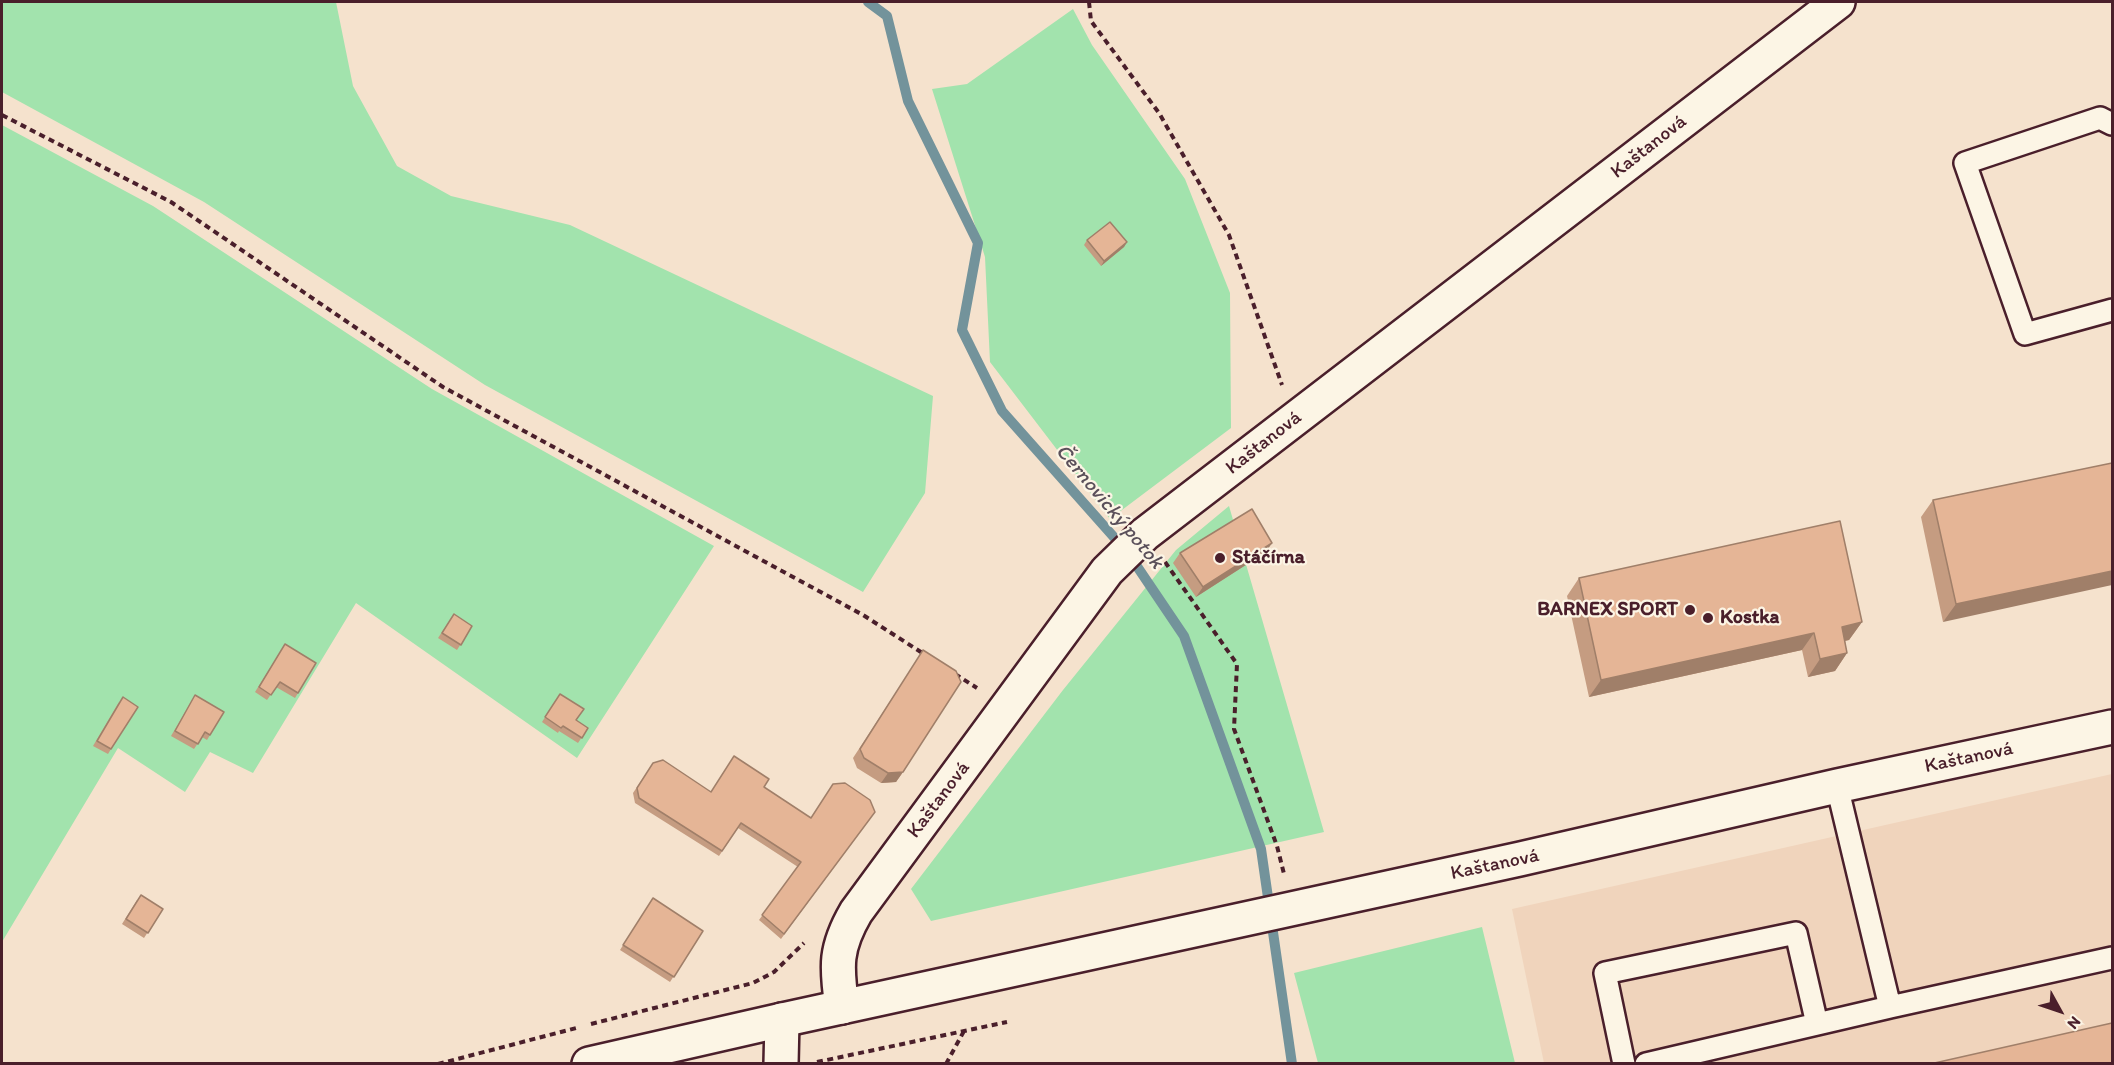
<!DOCTYPE html>
<meta charset="utf-8">
<style>
body{margin:0}
#map{position:relative;width:2114px;height:1065px;overflow:hidden;background:#f5e2cd;font-family:Itim,sans-serif}
canvas{display:block}
.frame{position:absolute;inset:0;border:3px solid #4a1f2b;pointer-events:none}
.north{position:absolute;left:2030px;top:981px;width:60px;height:60px;-webkit-text-stroke:4px #fcf5e5;paint-order:stroke;rotate:130deg;font-size:16px;font-weight:700;line-height:24px;text-align:center;color:#4a1f2b}
.north::after{content:'';display:block;margin:auto;width:21px;height:27px;background:#4a1f2b;clip-path:polygon(50% 0,100% 100%,50% 72%,0 100%)}
</style>
<div id="map">
<canvas width="2114" height="1065"></canvas>
<div class="frame"></div>
<div class="north">N</div>
</div>
<script>
const c = document.querySelector('canvas').getContext('2d');
c.lineJoin = 'round';
function fillPath(path, color) { c.fillStyle = color; c.fill(path, 'evenodd'); }
function strokePath(path, color, width, dash) { c.strokeStyle = color; c.lineWidth = width; c.lineCap = dash ? 'butt' : 'round'; c.setLineDash(dash || []); c.stroke(path); }
function label(font, color, halo, rows, align = 'center') {
  c.font = font + ' Itim,sans-serif'; c.lineWidth = 4.5; c.setLineDash([]); c.textBaseline = 'middle'; c.strokeStyle = halo; c.fillStyle = color; for (const [text, x, y, turn = 0] of rows) {
    c.save(); c.translate(x, y); c.rotate((+turn || 0) * Math.PI / 180); c.textAlign = isNaN(turn) ? turn : align; if (halo) c.strokeText(text, 0, 0); c.fillText(text, 0, 0); c.restore();
  }
}
const built = new Path2D(`
 M2112 774V1063H1544L1512 909Z`);
const green = new Path2D(`
 M2 2H336L353 86 397 166 451 196 570 225 933 396 925 493 863 592 485 385 204 202 2 92Z
 M1073 9 1092 45 1185 179 1230 293 1231 428 1110 519 990 362 985 257 932 89 967 84Z
 M2 125 153 206 432 389 714 546 577 758 356 603 253 773 210 752 185 792 118 748 2 942Z
 M1229 506 1324 832 931 921 911 889 1063 690 1176 550Z
 M1482 927 1515 1063H1318L1294 973Z`);
const stream = new Path2D(`
 M868 2 887 16 908 101 978 243 962 330 1002 411 1128 553 1184 636 1261 849 1292 1064`);
const path = new Path2D(`
 M1089 2 1091 21 1159 113 1229 235 1282 385
 M2 115 171 202 443 387 863 615 924 654
 M1165 562 1237 664 1234 729 1277 846 1284 874
 M955 674 977 688
 M591 1024 753 983 774 972 804 943
 M817 1062 1007 1022
 M438 1064 580 1027
 M946 1064 964 1031`);
const lane = new Path2D(`
 M2112 124 2100 118 1965 163 2025 334 2112 310
 M1890 1007 2112 958
 M1624 1064 1605 973 1796 933 1817 1024
 M1646 1064 1890 1007 1837 786`);
const street = new Path2D(`
 M842 1007C836 966 835 948 856 912L1107 571 1145 534 1838 2
 M781 1064 782 1020`);
const secondary = new Path2D(`
 M589 1064 782 1020 1520 859 1837 786 2112 727`);
const wall = new Path2D(`
 M1087 240 1127 242 1124 247 1101 266 1084 245Z
 M2112 463 1943 622 1921 517 1933 500Z
 M1266 552 1196 597 1173 563 1180 553Z
 M1579 578 1862 622 1849 640 1845 641 1847 653 1835 671 1808 677 1802 650 1589 697 1567 596Z
 M454 614 472 626 457 650 438 638Z
 M282 649 298 693 295 698 276 687 267 700 255 692Z
 M917 660 903 772 896 782 881 783 857 768 853 758Z
 M560 694 576 720 588 728 578 743 559 731 558 733 542 722Z
 M195 695 210 735 207 740 202 737 194 749 171 736Z
 M119 702 111 749 108 754 93 746Z
 M653 763 711 792 764 787 811 818 875 812 781 939 759 920 798 867 738 828 719 856 635 803 633 793Z
 M653 898 703 931 670 982 620 950Z
 M137 900 163 909 144 938 122 924Z`);
const shadedWall = new Path2D(`
 M1127 242 1124 247 1101 266 1104 261Z
 M1272 543 1266 552 1196 597 1203 587Z
 M2112 571V585L1943 622 1956 604Z
 M1862 622 1849 640 1829 644 1842 627Z
 M1814 633 1802 650 1589 697 1601 680Z
 M1847 653 1835 671 1808 677 1820 659Z
 M903 772 896 782 881 783 888 773Z`);
const building = new Path2D(`
 M1110 222 1127 242 1104 261 1087 240Z
 M2112 463V571L1956 604 1933 500Z
 M1252 509 1272 543 1203 587 1180 553Z
 M1840 521 1862 622 1842 627 1847 653 1820 659 1814 633 1601 680 1579 578Z
 M454 614 472 626 461 645 442 633Z
 M285 644 316 663 298 693 280 682 271 695 259 687Z
 M923 650 956 671 961 682 903 772 888 773 864 758 860 749Z
 M560 694 584 709 576 720 588 728 582 738 563 726 561 728 545 717Z
 M195 695 224 712 210 735 205 732 198 744 175 731Z
 M123 697 138 707 111 749 97 741Z
 M734 756 769 779 764 787 811 818 833 784 845 783 870 800 875 812 784 934 762 915 801 862 741 823 722 851 639 798 637 788 653 763 663 760 711 792Z
 M141 895 163 909 148 933 126 919Z
 M653 898 703 931 674 977 623 945Z
 M2112 1023V1064H1930Z`);
const markers = [
 [1220,558,6,"#4a1f2b"],
 [1690,610,6,"#4a1f2b"],
 [1708,618,6,"#4a1f2b"]
];
const streetNames = [
 ["Kaštanová",1649,147,-38],
 ["Kaštanová",1264,443,-38],
 ["Kaštanová",1969,758,-12],
 ["Kaštanová",939,800,-53],
 ["Kaštanová",1495,865,-12]
];
const poiNames = [
 ["Stáčírna",1232,558],
 ["BARNEX SPORT",1678,610,"right"],
 ["Kostka",1720,618]
];
const waterNames = [
 ["Černovický potok",1109,507,50]
];
fillPath(built, '#f0d4bc');
fillPath(green, '#a2e3ad');
strokePath(stream, '#73939b', 10);
strokePath(lane, '#4a1f2b', 26);
strokePath(street, '#4a1f2b', 38);
strokePath(secondary, '#4a1f2b', 38);
strokePath(path, '#4a1f2b', 4, [6, 4.5]);
strokePath(lane, '#fcf5e5', 21);
strokePath(street, '#fcf5e5', 33);
strokePath(secondary, '#fcf5e5', 33);
fillPath(wall, '#c59c81');
fillPath(shadedWall, '#a07f69');
fillPath(building, '#e5b596');
strokePath(building, '#a07f69', 1.5);
for (const [x, y, r, color] of markers) { const dot = new Path2D(); dot.arc(x, y, r, 0, 2 * Math.PI); c.fillStyle = color; c.fill(dot); strokePath(dot, '#fcf5e5', 2); }
label('20px', '#4a1f2b', '#fcf5e5', streetNames);
label('bold 20px', '#4a1f2b', '#fcf5e5', poiNames, 'left');
label('italic 21px', '#5b505a', '#fcf5e5', waterNames);
</script>
